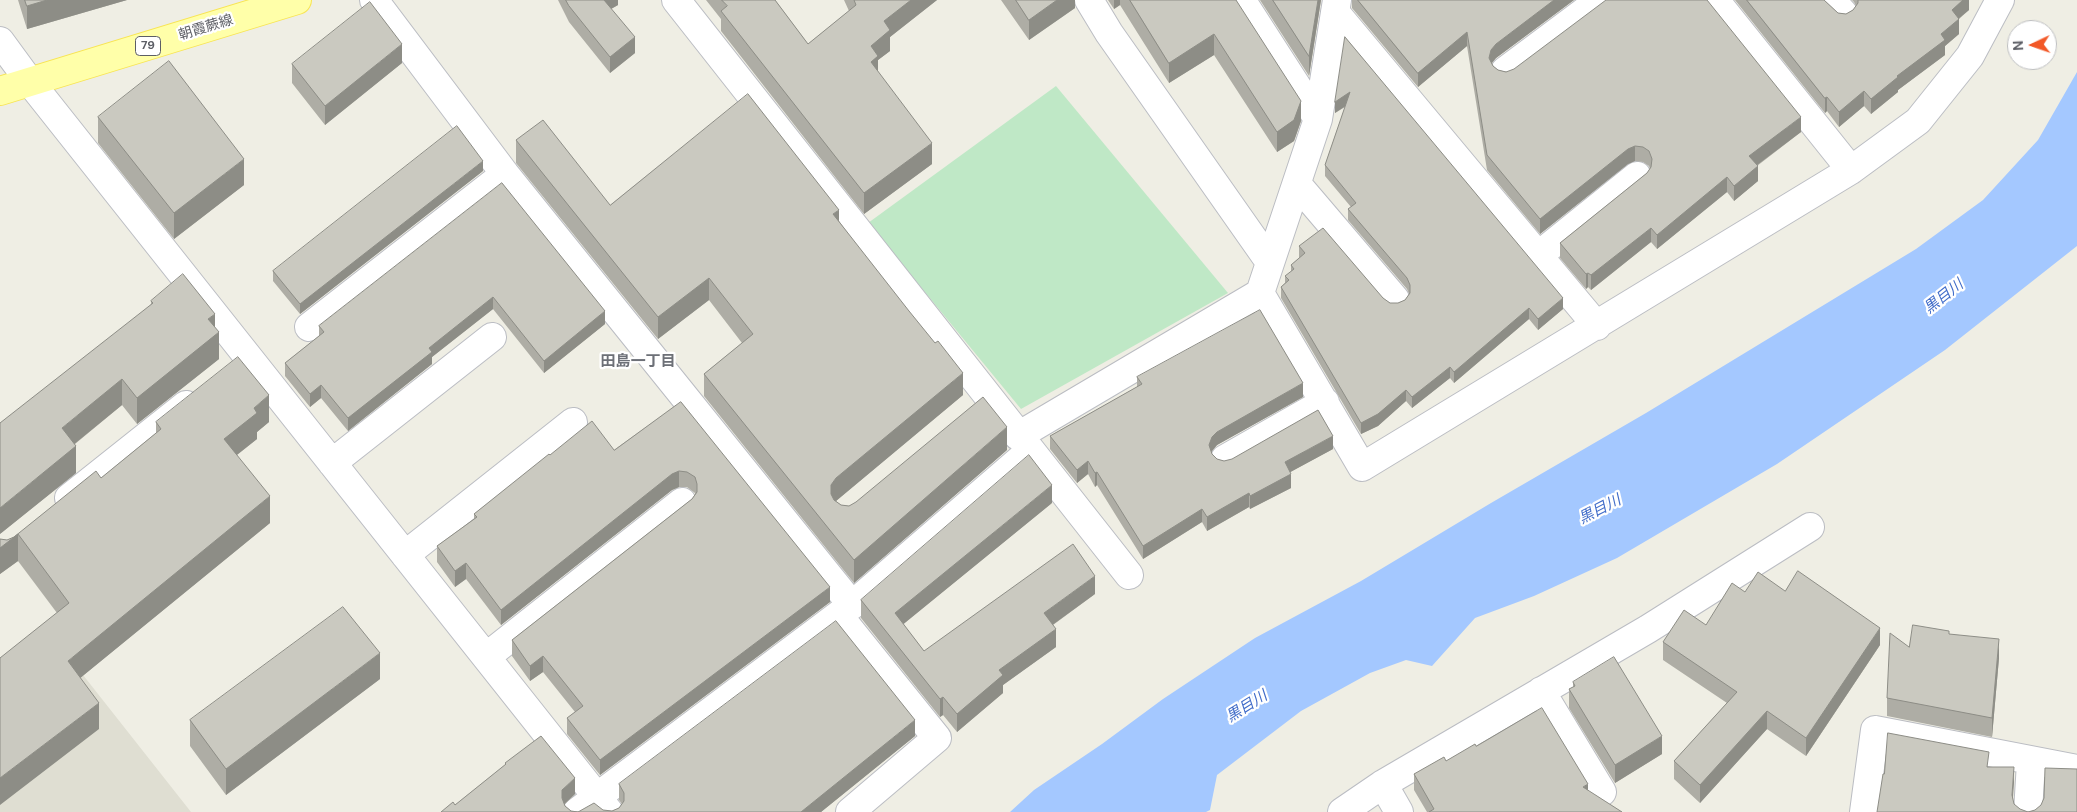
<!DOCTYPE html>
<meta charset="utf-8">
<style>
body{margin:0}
#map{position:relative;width:2077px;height:812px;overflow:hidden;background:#efeee4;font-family:"DM Sans",sans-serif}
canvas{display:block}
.north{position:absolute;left:2007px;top:20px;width:50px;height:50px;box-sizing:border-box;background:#fff;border:1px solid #bebfc1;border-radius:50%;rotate:267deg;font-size:14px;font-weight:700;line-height:20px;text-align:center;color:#5c5e65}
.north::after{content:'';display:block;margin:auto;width:18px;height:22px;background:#f25827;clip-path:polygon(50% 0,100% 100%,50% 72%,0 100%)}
</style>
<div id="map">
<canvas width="2077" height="812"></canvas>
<div class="north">N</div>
</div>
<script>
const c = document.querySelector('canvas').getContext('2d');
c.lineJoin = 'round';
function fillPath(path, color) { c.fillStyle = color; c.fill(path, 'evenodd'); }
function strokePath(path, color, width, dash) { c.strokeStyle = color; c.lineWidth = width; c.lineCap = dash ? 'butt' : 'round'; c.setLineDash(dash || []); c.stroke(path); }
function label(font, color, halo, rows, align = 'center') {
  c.font = font + ' "DM Sans","Noto Sans JP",sans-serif'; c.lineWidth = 4.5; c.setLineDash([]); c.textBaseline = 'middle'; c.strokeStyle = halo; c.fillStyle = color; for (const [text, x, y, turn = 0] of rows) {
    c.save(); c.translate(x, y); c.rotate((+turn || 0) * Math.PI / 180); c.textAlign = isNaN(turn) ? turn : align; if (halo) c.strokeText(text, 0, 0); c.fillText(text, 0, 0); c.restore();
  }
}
const education = new Path2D(`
 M46 628 191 812H0V664Z`);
const green = new Path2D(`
 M1056 86 1228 293 1021 409 868 223Z`);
const water = new Path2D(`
 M2077 72V246L1945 350 1777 464 1617 558 1534 596 1475 618 1432 666 1406 660 1370 673 1301 711 1217 775 1210 810 1206 812H1010L1034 790 1102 744 1163 699 1255 638 1361 581 1491 503 1646 413 1916 249 1983 200 2038 140Z`);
const minor = new Path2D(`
 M374 0 505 174 852 605
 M676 0 1129 575
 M1089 0 1109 33 1269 261
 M1715 0 1851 170
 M1831 0 1843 13
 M1244 4 1318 119
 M1335 12 1597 326
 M0 41 30 82 609 812
 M1505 71 1600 0
 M1297 184 1395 299
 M1539 255 1637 176
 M1260 293 1362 467 1851 170 1918 121 1970 56 2000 0
 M309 327 505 174
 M1018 436 1260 293 1318 119 1337 0
 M1225 459 1325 402
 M332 463 492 337
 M69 498 186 405
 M405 555 573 422
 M839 616 937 738 850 812
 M486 657 682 502
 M1541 691 1602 792
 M1383 784 1399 812
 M577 812 852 605 1030 451
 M1342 812 1383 784 1648 629 1810 527
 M1864 812 1875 730 2077 769
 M2028 812 2031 762`);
const major = new Path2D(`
 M0 91 297 0`);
const wall = new Path2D(`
 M18 0H127L27 29Z
 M558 0H618V5L611 9 635 53 610 73 569 22Z
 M706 0H775L808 44 849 11 844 0H937L890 37V51L878 60V72L932 164 864 214 721 31V19Z
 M1001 0H1075V8L1029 40Z
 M1108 0H1236L1301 121 1294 141 1277 152 1214 55 1169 83 1120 5 1114 9Z
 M1260 0H1321L1309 76Z
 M1352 0H1574L1496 58 1492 63 1493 66 1498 70 1801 132 1757 166 1758 181 1734 201 1727 192 1657 249 1651 242 1591 290 1588 287 1586 289 1560 258V243L1647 173 1650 169 1649 166 1643 162 1635 161 1628 164 1540 234 1487 170 1467 46 1418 87 1352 8Z
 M1735 0H1824L1838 13 1846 14 1853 10 1856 6 1854 2 1852 0H1969V10L1959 19V34L1945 46V55L1898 90V92L1871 114 1864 106 1839 127 1827 111 1825 113Z
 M1345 37 1563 309 1538 330 1529 319 1454 383 1450 378 1412 408 1406 401 1378 426 1361 434 1281 298V287L1285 283V276L1291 272V265L1299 258V246L1390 303H1398L1405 300 1409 294 1407 289 1348 220V209L1351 207 1325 176V165L1345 107 1335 113Z
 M402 63 325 125 292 83V64Z
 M98 117 244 185 174 239 98 143Z
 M516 140 610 205 839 221 963 395 836 501 841 505 849 506 1007 450 854 583 704 396V374L742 343 709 300 658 339 516 163Z
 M483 171 300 314 273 281V271Z
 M502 183 605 324 544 373 493 309 432 357V364L348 431 321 398 310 407 285 376V363L319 336V326Z
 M151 301 215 327 219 359 137 424 122 405 75 444 76 473 0 534 151 304Z
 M1137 377 1303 397 1217 445 1212 451 1211 452 1212 454 1217 459 1224 461 1333 449 1290 472 1291 488 1250 509 1249 507 1207 531 1202 522 1143 559 1097 485 1095 487 1088 474 1077 483 1050 449V436L1137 387Z
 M681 402 830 602 600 775 567 734V718L575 712 543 672 530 681 512 656V640L692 499 695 494V493L687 487H679L672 490 501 625 466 579 455 587 437 562V546L474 519V514L550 455 614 450Z
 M156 422H269L257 432V439L237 455 270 523 80 678 99 729 57 613 18 561 0 574V539L7 540 14 537 101 478 156 433Z
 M1052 503 903 624 924 651 1095 594 1053 625 1056 647 1003 685V693L957 732 943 715 940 717 861 618V600Z
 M1785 591 1880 645 1806 756 1767 729 1700 803 1674 779V761L1727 703 1663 660V642L1706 625 1745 592Z
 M1949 634 1999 658 1992 737 1887 716V698L1909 647Z
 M380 679 226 795 190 746V720Z
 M1573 682 1662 754 1615 783 1569 708V689L1573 687Z
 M915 736 821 812H441L455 805 505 765V763L575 794 564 805 571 811 578 812 603 810 612 811 619 808 622 804 619 800V784Z
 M1446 761 1588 791 1622 812H1427L1414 790V774Z`);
const shadedWall = new Path2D(`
 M47 0H127L27 29V6Z
 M602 0H618V5L602 14Z
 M911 0H937L890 37V51L878 60V77L871 66V46L884 21Z
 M1057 0H1075V8L1029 40V20Z
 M1114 0H1120V5L1114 9Z
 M1318 0H1321L1309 76V56Z
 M1554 0H1574L1496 58 1491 64 1489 58 1491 50 1496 44Z
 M1962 0H1969V10L1952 24V10Z
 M1959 19V34L1945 46V55L1898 90V92L1871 114V99L1897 76 1941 34Z
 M1467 32V46L1418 87V73Z
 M1214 34V55L1169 83V63Z
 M635 37V53L610 73V57Z
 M402 44V63L325 125V106Z
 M1864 91V106L1839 127V112Z
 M1350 92V103L1335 113V102Z
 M1827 97V111L1825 113V98Z
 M1301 101V121L1294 141 1277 152V132Z
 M1801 117V132L1749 171V156Z
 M932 143V164L864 214V193Z
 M1635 146V161L1628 164 1540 234V219L1628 149Z
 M244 159V185L174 239V213Z
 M483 161V171L300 314V304Z
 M1758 166V181L1734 201V186Z
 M1727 177V192L1657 249V235Z
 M839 210V232L833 214Z
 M1651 228V242L1591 290V275Z
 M1588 273V287L1586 289V274Z
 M709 278V300L658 339V317Z
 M493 297V309L432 357V364L348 431V418L429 348Z
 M1563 298V309L1538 330V319Z
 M1529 308V319L1454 383V372Z
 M605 311V324L544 373V361Z
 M215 314V335L219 332V359L137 424V398L208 319Z
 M1450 367V378L1412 408V397Z
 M963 373V395L836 501 831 508V516V485L836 478Z
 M122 379V405L62 454V428Z
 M1303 383V397L1217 445 1212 451 1209 458V445L1212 437 1217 432Z
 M321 385V398L310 407V394Z
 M1406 390V401L1378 426 1361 434V423Z
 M269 395V422L257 432V439L224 465V439L254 408Z
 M1007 427V450L854 583V560Z
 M1333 436V449L1285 475V462Z
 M76 446V473L0 534V508Z
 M1088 461V474L1077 483V470Z
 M679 471V487L672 490 501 625V610L672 474Z
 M1097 472V485L1095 487V473Z
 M1291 474V488L1250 509V496Z
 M1052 485V503L895 631V613Z
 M1249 493V507L1207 531V517Z
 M270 496V523L68 688V661Z
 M1202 509V522L1143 559V546Z
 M18 534V561L0 574V548Z
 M466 563V579L455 587V571Z
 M1095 576V594L1044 631V613Z
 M830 587V602L600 775V760Z
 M1880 628V645L1806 756V738Z
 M1056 629V647L1003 685V693L957 732V714L999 670Z
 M1999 639V658L1992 737V718Z
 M380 653V679L226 795V769Z
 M543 656V672L530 681V666Z
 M943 697V715L940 717V699Z
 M99 703V729L0 805V778Z
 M1767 711V729L1700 803V785Z
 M915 720V736L821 812H801Z
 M1662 736V754L1615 783V765Z
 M2014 767V783L2012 811V795Z
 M575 778V794L562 806V790Z
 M1588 784V800L1583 787Z`);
const building = new Path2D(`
 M25 0H47L27 6Z
 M566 0H604L635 37 610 57 569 6Z
 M722 0H775L808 44 856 5 854 0H911L884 21 890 30 871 46 878 56 871 62 932 143 864 193 721 11 727 6Z
 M1016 0H1057L1029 20Z
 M1130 0H1236L1301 101 1294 120 1277 132 1214 34 1169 63Z
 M1273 0H1318L1309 56Z
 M1358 0H1554L1496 44 1491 50 1489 58 1493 66 1498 70 1506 72 1514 69 1606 0H1707L1801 117 1749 156 1758 166 1734 186 1727 177 1657 235 1651 228 1591 275 1588 273 1586 274 1560 243 1647 173 1651 167 1652 159 1649 151 1643 147 1635 146 1628 149 1540 219 1487 155 1467 32 1418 73Z
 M1747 0H1824L1838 13 1846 14 1853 10 1858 3V0H1963L1952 10 1959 19 1941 34 1945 40 1897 76 1898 77 1871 99 1864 91 1839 112 1827 97 1825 98Z
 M370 2 402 44 325 106 292 64Z
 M1345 37 1563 298 1538 319 1529 308 1454 372 1450 367 1412 397 1406 390 1378 414 1361 423 1281 287 1289 280 1285 276 1294 269 1291 265 1305 253 1299 246 1323 228 1383 298 1390 303H1398L1405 300 1410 293V285L1407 278 1348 209 1356 203 1325 165 1350 92 1335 102Z
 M169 61 244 159 174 213 98 117Z
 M748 94 839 210 833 214 909 311 935 343 938 341 963 373 836 478 831 485V494L834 500 841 505 849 506 856 502 983 397 1007 427 854 560 704 374 753 334 709 278 658 317 516 140 543 120 610 205Z
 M457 126 483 161 300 304 273 271Z
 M502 183 605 311 544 361 493 297 429 348 432 352 348 418 321 385 310 394 285 363 324 332 319 326Z
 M183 274 215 314 208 319 219 332 137 398 122 379 62 428 76 446 0 508V423L153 303 151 301Z
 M1260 310 1303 383 1217 432 1212 437 1209 445 1212 454 1217 459 1224 461 1232 459 1318 410 1333 436 1285 462 1291 474 1250 496 1249 493 1207 517 1202 509 1143 546 1097 472 1095 473 1088 461 1077 470 1050 436 1142 384 1137 377Z
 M238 357 269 395 254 408 257 413 224 439 270 496 68 661 99 703 0 778V658L69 603 18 534 0 548V539L7 540 14 537 96 471 101 478 161 429 156 422Z
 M681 402 830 587 600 760 567 718 583 706 543 656 530 666 512 640 692 499 697 492V484L695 477 687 472 679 471 672 474 501 610 466 563 455 571 437 546 477 517 474 514 549 454 550 455 592 421 614 450Z
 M1029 455 1052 485 895 613 924 651 1073 544 1095 576 1044 613 1056 629 999 670 1003 675 957 714 943 697 940 699 861 600Z
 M1798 571 1880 628 1806 738 1767 711 1700 785 1674 761 1737 692 1663 642 1684 610 1706 625 1732 583 1745 592 1758 572 1785 591Z
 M343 607 380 653 226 769 190 720Z
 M836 621 915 720 801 812H441L453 802 455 805 506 764 505 763 541 736 575 778 562 790V798L565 806 571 811 578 812 594 803 603 810 612 811 619 808 624 801V793L619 784Z
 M1913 625 1949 631V634L1999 639 1992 718 1887 698 1890 633 1909 647Z
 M1614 657 1662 736 1615 765 1569 689 1575 686 1573 682Z
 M1542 708 1588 784 1583 787 1622 812H1429L1434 809 1414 774 1444 757 1446 761 1475 744 1476 746Z
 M1888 733 1989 752 1987 767H2014L2012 795 2014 804 2020 809 2028 812 2035 810 2041 805 2044 798 2045 768 2077 769V812H1877L1883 774H1884Z`);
const shields = [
 [148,46,25]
];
const shieldNames = [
 ["79",148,46]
];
const streetNames = [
 ["朝霞蕨線",206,28,-17]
];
const waterNames = [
 ["黒目川",1944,297,-38],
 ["黒目川",1600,510,-27],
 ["黒目川",1247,707,-32]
];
const neighbourhoodNames = [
 ["田島一丁目",638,362]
];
fillPath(education, '#dfded2');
fillPath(green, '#bfe8c6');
fillPath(water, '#a4c8ff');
strokePath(minor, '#bbbdc3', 30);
strokePath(major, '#f8e554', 30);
strokePath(minor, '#fff', 28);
strokePath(major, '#ffffa9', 28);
fillPath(wall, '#aeada5');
fillPath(shadedWall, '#8d8d86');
fillPath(building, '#cac9c0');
strokePath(building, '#8d8d86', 1);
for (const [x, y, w] of shields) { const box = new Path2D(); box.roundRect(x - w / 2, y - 9.5, w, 19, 4); c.fillStyle = '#fff'; c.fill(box); strokePath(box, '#5c5e65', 1); }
label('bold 12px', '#5c5e65', null, shieldNames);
label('14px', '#5c5e65', '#fff', streetNames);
label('italic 15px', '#406cc9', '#fff', waterNames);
label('bold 15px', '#6d7077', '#fff', neighbourhoodNames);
</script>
